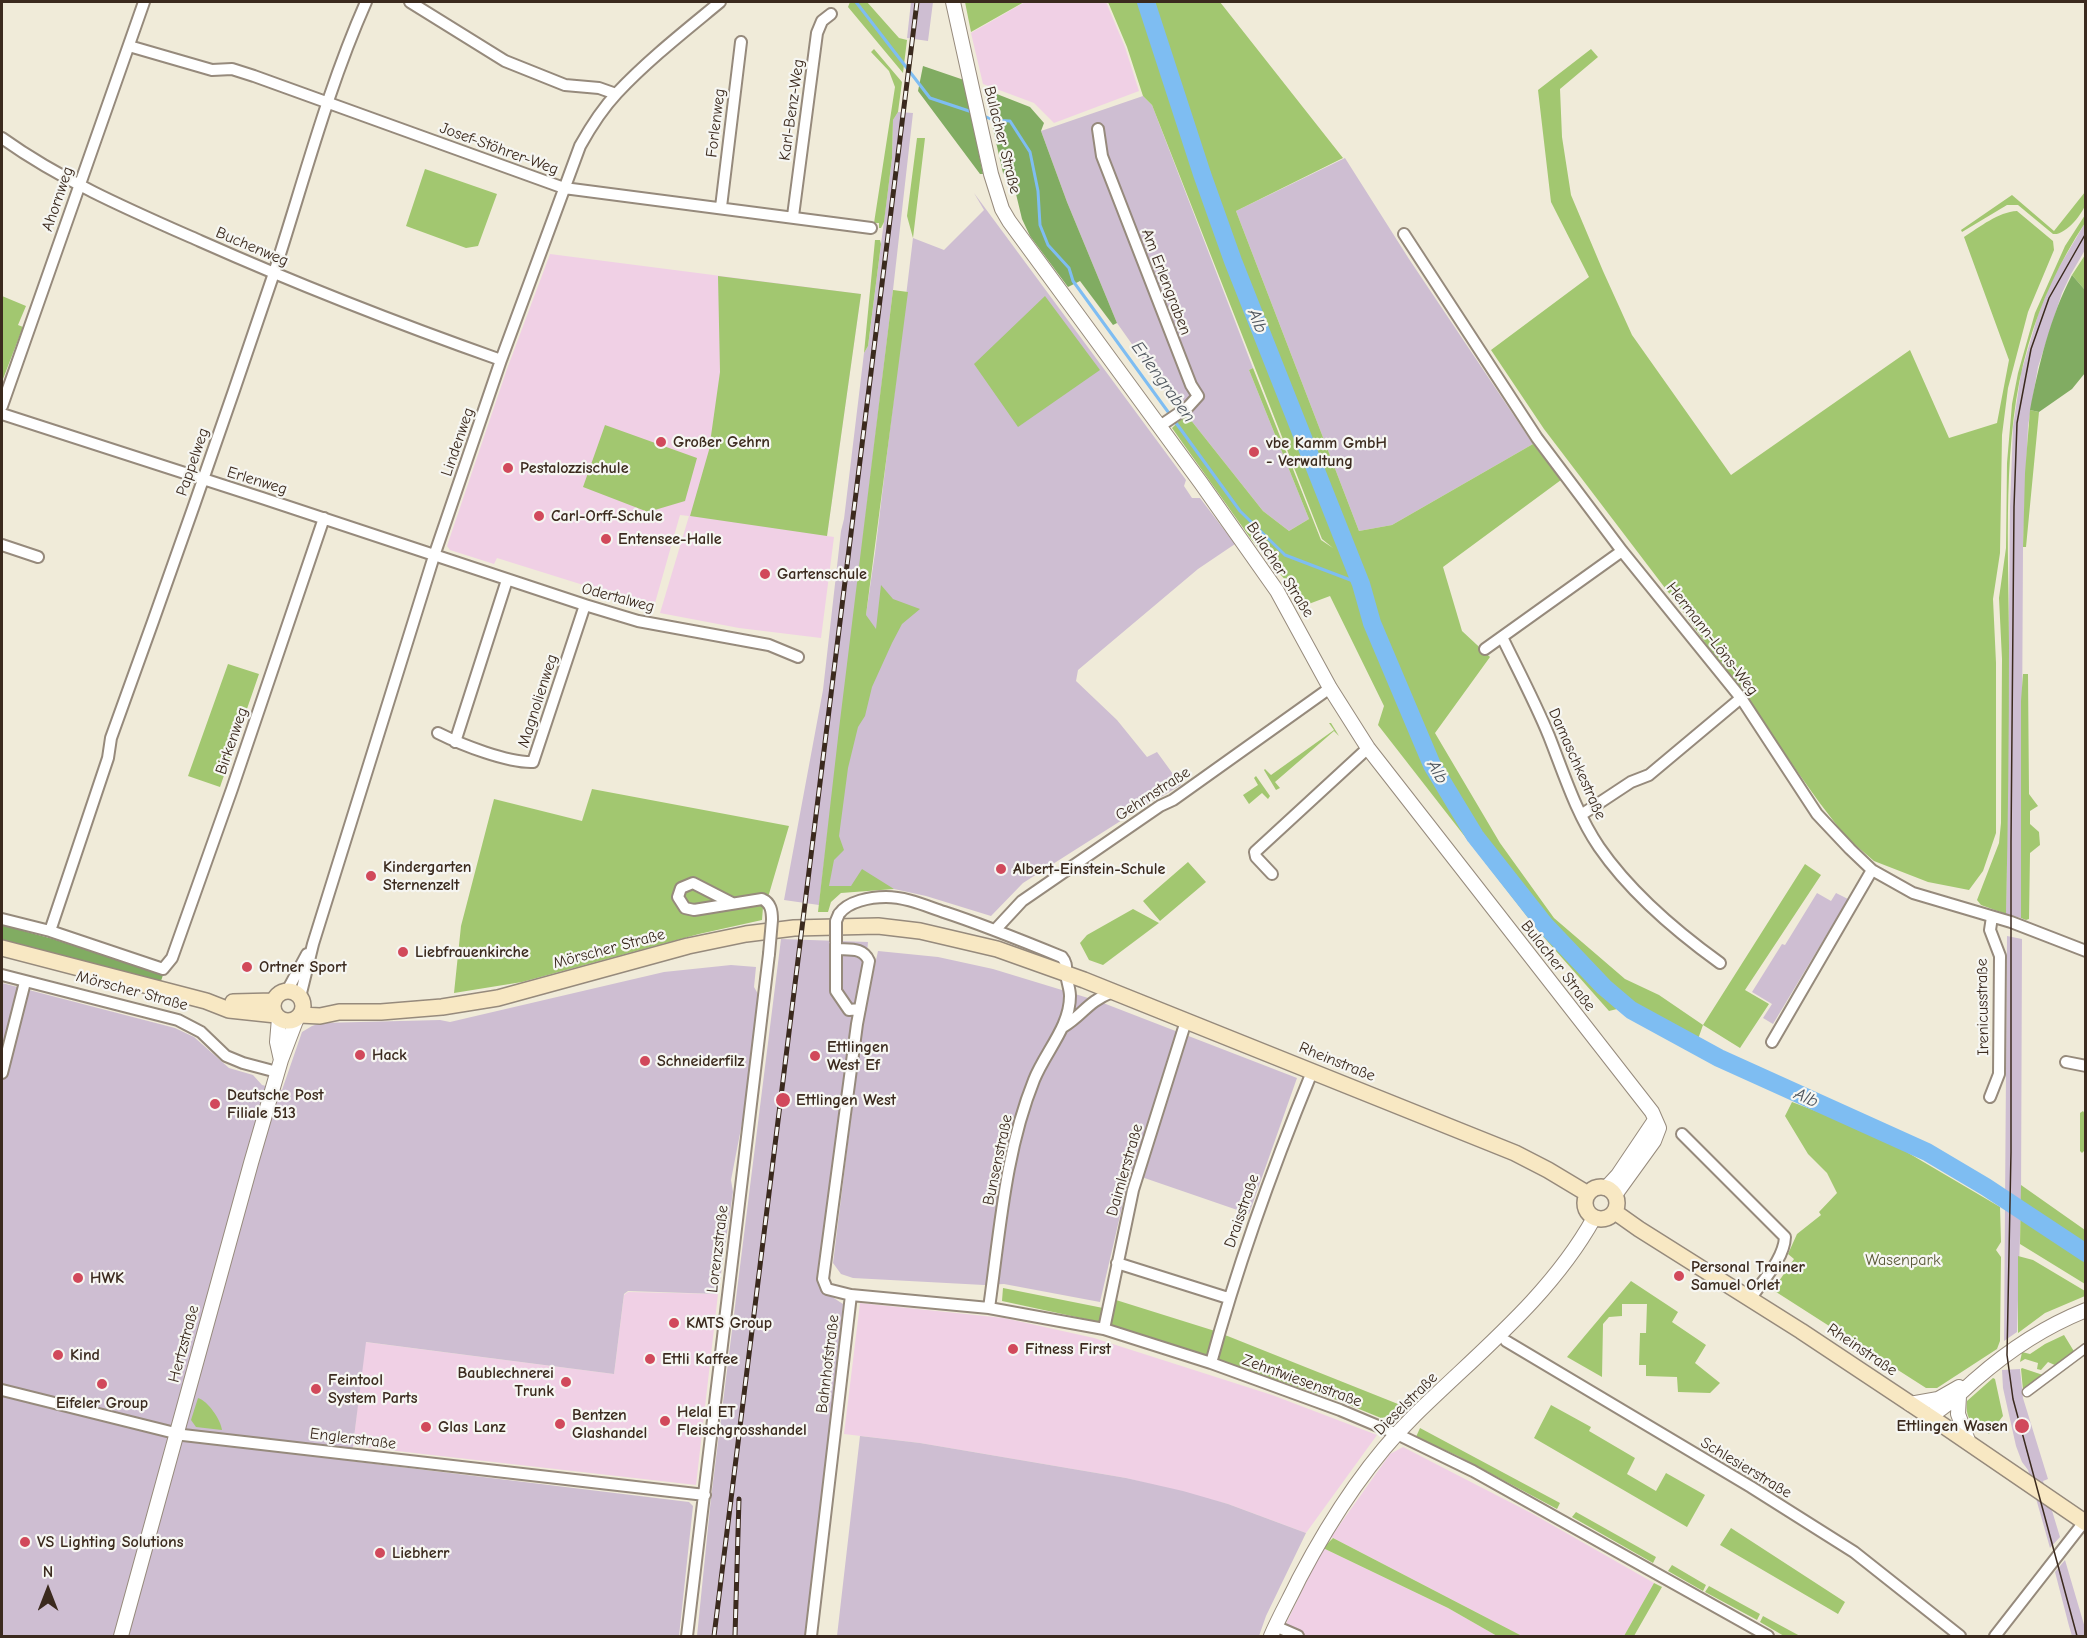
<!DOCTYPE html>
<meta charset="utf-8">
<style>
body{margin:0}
#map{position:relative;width:2087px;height:1638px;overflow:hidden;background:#f0ebd9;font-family:"Comic Neue",sans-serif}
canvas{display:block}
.frame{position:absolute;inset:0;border:3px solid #3b2a1e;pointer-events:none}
.north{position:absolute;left:18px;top:1560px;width:60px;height:60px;-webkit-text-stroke:4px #f6f6f2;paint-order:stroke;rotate:0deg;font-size:16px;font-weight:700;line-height:24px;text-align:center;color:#3b2a1e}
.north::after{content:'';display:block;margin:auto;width:21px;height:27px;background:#3b2a1e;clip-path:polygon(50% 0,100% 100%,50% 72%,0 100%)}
</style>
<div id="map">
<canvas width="2087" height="1638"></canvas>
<div class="frame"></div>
<div class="north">N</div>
</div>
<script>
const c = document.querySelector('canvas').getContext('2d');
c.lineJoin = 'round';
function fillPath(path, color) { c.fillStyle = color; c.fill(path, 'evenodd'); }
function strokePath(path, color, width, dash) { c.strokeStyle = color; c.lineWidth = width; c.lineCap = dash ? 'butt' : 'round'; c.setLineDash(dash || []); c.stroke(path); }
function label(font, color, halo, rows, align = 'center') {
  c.font = font + ' "Comic Neue",sans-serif'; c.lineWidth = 4.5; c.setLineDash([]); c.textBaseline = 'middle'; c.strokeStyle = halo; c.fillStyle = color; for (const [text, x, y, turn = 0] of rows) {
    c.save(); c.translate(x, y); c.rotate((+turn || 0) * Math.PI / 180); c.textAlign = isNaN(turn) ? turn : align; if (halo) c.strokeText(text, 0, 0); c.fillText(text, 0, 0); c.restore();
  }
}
const built = new Path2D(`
 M1025 2H1106L1125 47 1139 91 1054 123 1034 103 983 84 971 33Z
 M550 254 861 294 827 536 834 537 821 638 739 628 660 613 689 516 680 515 653 610 610 599 612 594 497 558 494 564 450 550 447 546 507 369Z
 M628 1292 718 1294 696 1485 353 1446 365 1342 614 1374 624 1295Z
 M860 1303 1004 1318 1094 1338 1272 1395 1377 1435 1306 1533 1228 1504 1126 1478 920 1443 844 1434Z
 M1403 1447 1531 1513 1654 1583 1624 1636H1522L1331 1537 1390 1454Z
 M1323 1548 1448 1608 1497 1636H1280Z`);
const industrial = new Path2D(`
 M911 2H933L928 41 907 38Z
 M1143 96 1152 105 1253 368 1249 370 1309 519 1289 531 1263 511 1186 414 1175 405 1117 323 1067 202 1041 131Z
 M898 112 913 113 893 290 819 905 784 900 823 690 841 531 844 519 864 353 868 346 892 158 893 120Z
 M1345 158 1409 259 1533 444 1392 525 1359 531 1236 211Z
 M974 193 1186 480 1184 486 1192 498H1200L1235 544 1198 569 1078 670 1076 681 1117 720 1147 757 1157 752 1181 785 1161 797 1152 801 1023 883 991 916 926 896 885 887 826 888 875 553 913 238 944 250 984 210Z
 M2085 223V250L2071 274 2062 293 2038 367 2028 426 2023 547 2021 918 2006 914 2010 507 2013 427 2021 373 2038 315 2052 279Z
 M1817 893 1831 901 1836 893 1848 899 1773 1024 1763 1018 1772 1004 1752 992 1782 944 1785 945Z
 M2007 936 2022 939 2021 1203 2017 1332 2004 1341Z
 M781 939 868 942 860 1026 824 1243 820 1289 843 1304 820 1527 806 1636H697L711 1498Z
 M878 951 938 957 993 969 1098 1001 1297 1078 1249 1214 1130 1173 1100 1302 1004 1284 984 1285 853 1278 841 1274 833 1263 863 1021Z
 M731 965 756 967 754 987 758 994 743 1118 731 1180 733 1192 718 1294 628 1291 624 1294 614 1374 366 1342 351 1461 689 1502 693 1506 679 1636H2V983L175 1028 194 1037 229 1068 253 1075 262 1085 282 1090 302 1032 312 1026 321 1023 440 1020 450 1022 664 972Z
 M2020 1369 2023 1398 2048 1479 2043 1481 2060 1537 2050 1548 2028 1470 2022 1462 2016 1446 2003 1388 2002 1370Z
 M860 1436 920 1443 1126 1478 1183 1491 1228 1504 1306 1533 1266 1616 1259 1636H837Z
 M2065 1560 2085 1628V1636H2072L2069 1626 2055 1572Z`);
const green = new Path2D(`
 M850 2H867L899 38 907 40 903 73 848 7Z
 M965 2H1024L971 32Z
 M1108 2H1220L1343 158 1236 211 1359 531 1392 525 1533 444 1561 480 1443 567 1462 631 1490 657 1435 733 1500 843 1554 918 1625 979 1659 995 1703 1025 1805 864 1821 875 1745 990 1769 1004 1740 1048 1703 1025 1697 1042 1629 1006 1609 1011 1540 933 1378 725 1384 706 1330 596 1306 605 1251 539 1172 428 1186 414 1263 511 1289 531 1309 519 1249 370 1253 368 1321 540 1333 548 1322 539 1152 105 1143 96 1127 47Z
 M874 49 902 82 898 112 893 120 892 158 884 222 881 228H879V223H874L895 87 889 71 871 52Z
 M1591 49 1598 57 1560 89 1562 137 1571 195 1603 271 1632 335 1731 475 1910 350 1949 438 1997 423 2009 360 1964 237C1980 227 1998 212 2017 211L2053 241 2054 250 2028 312 2008 388 2002 435 2000 553 1993 599 1996 663V833L1983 871 1969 890 1928 882 1874 861 1845 836 1819 802 1681 609 1544 429 1491 350 1589 277 1551 202 1538 90Z
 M917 138H925L913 238 907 216Z
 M425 169 497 194 478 246 466 248 406 226Z
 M2085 192C2085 195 2086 198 2086 202 2084 213 2065 236 2053 234L2018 205H2007L1962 232 1961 230 2012 195 2054 231Z
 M2085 215V223C2060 261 2041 301 2028 346 2001 438 2009 550 2009 645 2009 735 2008 825 2006 914L1981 905 1977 900 1999 843 2001 823 2002 659 1999 598 2006 548 2007 463 2012 404 2018 373 2035 313 2065 246Z
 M875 240H880L881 244 868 346 864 353Z
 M2085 255V290L2072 275Z
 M718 276 861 294 827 536 690 516 709 450 720 372Z
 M893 290 908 292 866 615 876 629 881 585 893 599 920 609 902 624 892 643 872 687 865 716 858 727 848 768 839 836 844 850 834 860 829 886H851L862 869 894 889 841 893 831 902 828 912H818L839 729Z
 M2 296 26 306 18 325 23 327 3 379H2Z
 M1045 296 1100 370 1018 427 974 364Z
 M2030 410 2039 412 2026 547H2023L2025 473Z
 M605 425 697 458 685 501 648 512 583 487Z
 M228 664 259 674 220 787 188 776Z
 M2023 674H2028L2029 794 2038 806 2030 811V824L2039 832 2040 845 2030 853 2029 919 2026 920 2021 918V701Z
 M1329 723H1331L1339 736 1334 731 1275 782 1280 788 1276 790 1264 770 1265 769 1271 775 1334 730Z
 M1256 776 1270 796 1268 799 1262 793 1249 804 1243 795 1258 785 1254 778Z
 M592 789 789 826 769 894 763 907 762 920 699 934 522 982 454 993 461 926 494 799 582 821Z
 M1188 862 1206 882 1160 921 1143 901Z
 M1133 909 1159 923 1103 965 1089 960 1080 943 1087 935Z
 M1792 1102 1876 1134 2000 1207 2001 1242 1996 1250 2001 1257 2000 1341 1997 1349 1937 1388H1926L1773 1290 1794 1259 1788 1254 1797 1234 1821 1215 1819 1212 1837 1193 1827 1173 1808 1154 1785 1116Z
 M2083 1111 2085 1114 2086 1149 2082 1153 2080 1151V1113Z
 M2021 1185 2085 1230V1284L2020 1244Z
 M2018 1256 2033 1260 2085 1291V1296L2045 1313 2018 1333Z
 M1631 1281 1678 1312 1672 1322 1706 1345 1695 1363 1720 1383 1710 1393 1678 1392 1677 1377 1646 1376V1365H1639L1640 1333H1646L1647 1304H1622V1316L1609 1317 1603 1324 1602 1377 1567 1357Z
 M1003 1288 1113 1310 1116 1300 1215 1331 1403 1406 1395 1415 1381 1418 1337 1400 1104 1323 1002 1301Z
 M2064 1335 2075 1353 2057 1366 2048 1362 2041 1370 2037 1369 2038 1363 2025 1359 2020 1362 2022 1352 2030 1354 2045 1344Z
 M2022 1368 2043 1375 2025 1390H2023L2021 1369Z
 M1993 1378 1995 1379 2003 1416 1989 1434C1973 1423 1965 1422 1967 1401Z
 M198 1398C208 1401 221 1420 222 1430L196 1427 191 1420Z
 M1551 1405 1591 1427 1589 1431 1635 1458 1627 1474 1656 1491 1666 1473 1705 1495 1687 1527 1534 1438Z
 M1420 1428 1560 1503 1557 1509 1458 1456 1416 1437Z
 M1576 1512 1656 1557 1653 1563 1572 1517Z
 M1731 1528 1845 1602 1838 1614 1720 1545Z
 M1333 1538 1522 1636H1497L1448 1608 1323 1548Z
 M1672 1565 1706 1585 1703 1591 1668 1571Z
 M1654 1583 1662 1587 1634 1636H1624Z
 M1709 1586 1760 1614 1757 1620 1705 1592Z
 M1763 1616 1800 1636H1784L1760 1622Z`);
const forest = new Path2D(`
 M923 66 964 80 983 174H980L918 91Z
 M984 89 1030 107 1044 123 1041 131 1067 202 1117 323 1113 325 1080 281 1068 287 1030 236 1022 219 1016 194 1003 173Z
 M2072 275 2085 290V373L2072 389 2039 412 2030 410C2039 364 2050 317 2072 275Z
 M2 925 53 939 163 975 160 984 2 943Z`);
const stream = new Path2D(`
 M856 2 930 98 972 112
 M984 116 993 120 1010 121 1030 152 1038 191 1040 225 1048 245 1069 268 1073 281 1240 511 1285 555 1361 584`);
const river = new Path2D(`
 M1146 2 1202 174 1233 261 1361 584 1372 623 1432 765 1475 836 1545 925 1604 987 1631 1010 1719 1058 1927 1152 1986 1187 2086 1253`);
const pedestrian = new Path2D(`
 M2027 1392 2086 1348`);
const minor = new Path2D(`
 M410 2 505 61 565 85 599 88 616 94
 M129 46 212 70 232 69 254 76 564 188 871 228
 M1098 129 1102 156 1191 385 1198 396 1188 407 1160 426
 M2 138C62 181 132 211 200 241 299 285 399 324 501 360
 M721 207 741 42
 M793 216 817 33 822 21 831 14
 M1404 234 1537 438 1622 551 1741 698 1817 814 1850 849 1872 870 1913 893 2011 922 2086 951
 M2 406 144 2
 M2 414 262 498 585 605 638 621 769 645 798 657
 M2 545 38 557
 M1502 637C1518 670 1535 702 1549 736 1564 774 1576 813 1599 847 1630 892 1677 932 1720 963
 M1485 649 1622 551
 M438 733C462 745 508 763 533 762L585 605
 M455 742 507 580
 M1581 815 1631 782 1649 775 1741 698
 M1272 874 1256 857 1255 852 1368 748
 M732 903 693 883 681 888 678 897 685 908 694 910 762 899C771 903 772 911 772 920
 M839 914C848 901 871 897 886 897 906 897 926 906 944 912 984 925 1023 941 1062 957 1067 963 1066 967 1066 974 1067 982 1070 989 1070 996 1070 1027 1045 1052 1034 1080 1005 1152 1000 1231 989 1308
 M2 919 50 931 163 969 172 958 232 789 324 518
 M996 929 1022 901 1160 806 1173 800 1330 688
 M50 931 108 758 111 738C167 584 221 430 273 276 303 184 327 90 366 2
 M836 944V991L849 1010 860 1009
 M2 975 178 1020 201 1032 226 1056 243 1063 277 1072
 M287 991 307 954
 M300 997 313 944 434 556 501 360 580 146C590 128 602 109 617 93 648 60 685 31 720 2
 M1063 1027C1083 1015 1087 1002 1112 992
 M1772 1042 1872 870
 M2066 1062 2086 1066
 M2 1073 25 982
 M1990 1097 1999 1074 2000 956 1990 930 1992 917
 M1682 1134 1785 1237C1784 1259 1763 1280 1751 1298
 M1117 1263 1228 1298
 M851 1295 989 1308 1104 1329 1211 1363 1340 1410 1397 1434 1473 1471 1768 1636
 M1104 1329 1133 1190 1186 1021
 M1506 1341 1751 1487 1854 1552 1960 1636
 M1211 1363C1238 1263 1273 1167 1312 1072
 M2 1390 183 1435 705 1495
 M1275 1626 1298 1636
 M687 1636 769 954
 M811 1636 851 1295 827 1289 823 1279 857 1024 869 961C863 947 850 950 836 949
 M1995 1636 2084 1522`);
const tertiary = new Path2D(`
 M953 2 991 174 1002 209 1009 221 1201 483 1277 591 1330 688 1368 748 1652 1112 1659 1128 1654 1141 1615 1195
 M279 1018 277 1042 281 1060
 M1606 1188 1618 1175 1655 1120
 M1959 1396 1958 1414 1969 1443
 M1910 1404 1938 1399 1959 1387
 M1930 1416C1948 1406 1961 1392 1976 1379 2009 1350 2046 1326 2086 1310
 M121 1636 251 1163 281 1060 297 1018
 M1271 1636C1279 1617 1290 1598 1299 1579 1330 1520 1366 1463 1414 1416 1478 1353 1550 1297 1594 1218`);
const secondary = new Path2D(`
 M2 948 206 1001 229 1010 276 1015
 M273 1006a15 15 0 1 1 30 0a15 15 0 1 1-30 0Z
 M233 1002 274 1001
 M300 1015 320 1016 339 1012H381L442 1007 498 998 688 946 746 934 794 928 878 926 920 931 997 949 1084 980 1515 1153 1548 1170 1588 1194
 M1585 1203a16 16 0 1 1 32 0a16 16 0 1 1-32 0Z
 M1615 1212 1639 1229 1801 1331 1944 1426 2086 1523`);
const tram = new Path2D(`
 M2077 1636 2013 1399 2007 1355 2011 1152V841L2014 507 2017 423 2031 349 2049 298 2086 233`);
const rail = new Path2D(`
 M714 1636 917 2
 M735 1636 739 1499`);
const minorBridge = new Path2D(`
 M836 942V921L839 914
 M769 954 772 920`);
const markers = [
 [661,442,6,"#d1495b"],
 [1254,452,6,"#d1495b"],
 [508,468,6,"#d1495b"],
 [539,516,6,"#d1495b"],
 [606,539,6,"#d1495b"],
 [765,574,6,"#d1495b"],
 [1001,869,6,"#d1495b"],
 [371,876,6,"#d1495b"],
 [403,952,6,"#d1495b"],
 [247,967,6,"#d1495b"],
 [360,1055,6,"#d1495b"],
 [815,1056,6,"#d1495b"],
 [645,1061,6,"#d1495b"],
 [783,1100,8,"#d1495b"],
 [215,1104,6,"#d1495b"],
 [1679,1276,6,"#d1495b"],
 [78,1278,6,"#d1495b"],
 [674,1323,6,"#d1495b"],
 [1013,1349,6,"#d1495b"],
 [58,1355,6,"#d1495b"],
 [650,1359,6,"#d1495b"],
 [566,1382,6,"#d1495b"],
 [102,1384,6,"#d1495b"],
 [316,1389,6,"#d1495b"],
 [665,1421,6,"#d1495b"],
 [560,1424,6,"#d1495b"],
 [2022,1426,8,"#d1495b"],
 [426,1427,6,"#d1495b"],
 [25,1542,6,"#d1495b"],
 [380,1553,6,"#d1495b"]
];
const streetNames = [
 ["Karl-Benz-Weg",792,110,-82],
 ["Forlenweg",716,123,-83],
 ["Bulacher Straße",1002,140,76],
 ["Josef-Stöhrer-Weg",499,149,20],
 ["Ahornweg",58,199,-71],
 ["Buchenweg",252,247,23],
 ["Am Erlengraben",1166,282,69],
 ["Lindenweg",458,442,-71],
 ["Pappelweg",193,462,-71],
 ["Erlenweg",257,481,17],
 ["Bulacher Straße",1280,570,57],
 ["Odertalweg",618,598,15],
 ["Hermann-Löns-Weg",1712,639,52],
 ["Magnolienweg",538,701,-72],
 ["Birkenweg",232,741,-71],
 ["Damaschkestraße",1577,764,66],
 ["Gehrnstraße",1153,794,-33],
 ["Mörscher Straße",609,949,-15],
 ["Bulacher Straße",1558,966,52],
 ["Mörscher Straße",132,991,15],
 ["Irenicusstraße",1983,1007,-91],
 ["Rheinstraße",1337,1062,22],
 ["Bunsenstraße",998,1160,-78],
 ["Daimlerstraße",1125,1170,-74],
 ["Draisstraße",1242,1211,-71],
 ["Lorenzstraße",718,1249,-83],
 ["Hertzstraße",184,1344,-75],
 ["Rheinstraße",1862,1350,34],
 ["Bahnhofstraße",828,1364,-83],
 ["Zehntwiesenstraße",1302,1381,20],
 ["Dieselstraße",1406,1404,-45],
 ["Englerstraße",353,1439,7],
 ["Schlesierstraße",1746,1468,31]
];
const poiNames = [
 ["Großer Gehrn",673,442],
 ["vbe Kamm GmbH",1266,443],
 ["- Verwaltung",1266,461],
 ["Pestalozzischule",520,468],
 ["Carl-Orff-Schule",551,516],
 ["Entensee-Halle",618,539],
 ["Gartenschule",777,574],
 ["Kindergarten",383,867],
 ["Sternenzelt",383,885],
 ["Albert-Einstein-Schule",1013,869],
 ["Liebfrauenkirche",415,952],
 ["Ortner Sport",259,967],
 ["Ettlingen",827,1047],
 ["West Ef",827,1065],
 ["Hack",372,1055],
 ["Schneiderfilz",657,1061],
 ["Deutsche Post",227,1095],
 ["Filiale 513",227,1113],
 ["Ettlingen West",796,1100],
 ["Personal Trainer",1691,1267],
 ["Samuel Orlet",1691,1285],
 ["HWK",90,1278],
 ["KMTS Group",686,1323],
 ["Fitness First",1025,1349],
 ["Kind",70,1355],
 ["Ettli Kaffee",662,1359],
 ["Baublechnerei",554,1373,"right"],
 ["Trunk",554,1391,"right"],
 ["Feintool",328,1380],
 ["System Parts",328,1398],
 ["Eifeler Group",102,1403,"center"],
 ["Helal ET",677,1412],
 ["Fleischgrosshandel",677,1430],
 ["Bentzen",572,1415],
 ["Glashandel",572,1433],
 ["Ettlingen Wasen",2008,1426,"right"],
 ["Glas Lanz",438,1427],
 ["VS Lighting Solutions",37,1542],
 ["Liebherr",392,1553]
];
const parkNames = [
 ["Wasenpark",1903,1260]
];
const waterNames = [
 ["Alb",1257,321,68],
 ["Erlengraben",1163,382,54],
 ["Alb",1437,772,61],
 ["Alb",1806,1098,24]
];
fillPath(built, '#f0d0e5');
fillPath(industrial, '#cebed2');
fillPath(green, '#a2c770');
fillPath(forest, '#81ac62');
strokePath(stream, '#7ebdf2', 3);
strokePath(river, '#7ebdf2', 18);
strokePath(pedestrian, '#968a7c', 11);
strokePath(minor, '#968a7c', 14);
strokePath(tertiary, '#968a7c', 16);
strokePath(secondary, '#968a7c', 18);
strokePath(pedestrian, '#fff', 8);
strokePath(minor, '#fff', 10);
strokePath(tertiary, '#fff', 14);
strokePath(secondary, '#f8e8c3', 15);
strokePath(tram, '#3b2a1e', 1.5);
strokePath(rail, '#3b2a1e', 5);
strokePath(rail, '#f6f6f2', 3, [9]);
strokePath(minorBridge, '#968a7c', 14, []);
strokePath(minorBridge, '#fff', 10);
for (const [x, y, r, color] of markers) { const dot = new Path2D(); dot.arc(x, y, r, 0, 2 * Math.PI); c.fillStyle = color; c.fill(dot); strokePath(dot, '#f6f6f2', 2); }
label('16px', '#3b2a1e', '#f6f6f2', streetNames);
label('bold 16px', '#3b2a1e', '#f6f6f2', poiNames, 'left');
label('16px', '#5a5937', '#f6f6f2', parkNames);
label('italic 18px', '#4f565e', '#f6f6f2', waterNames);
</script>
